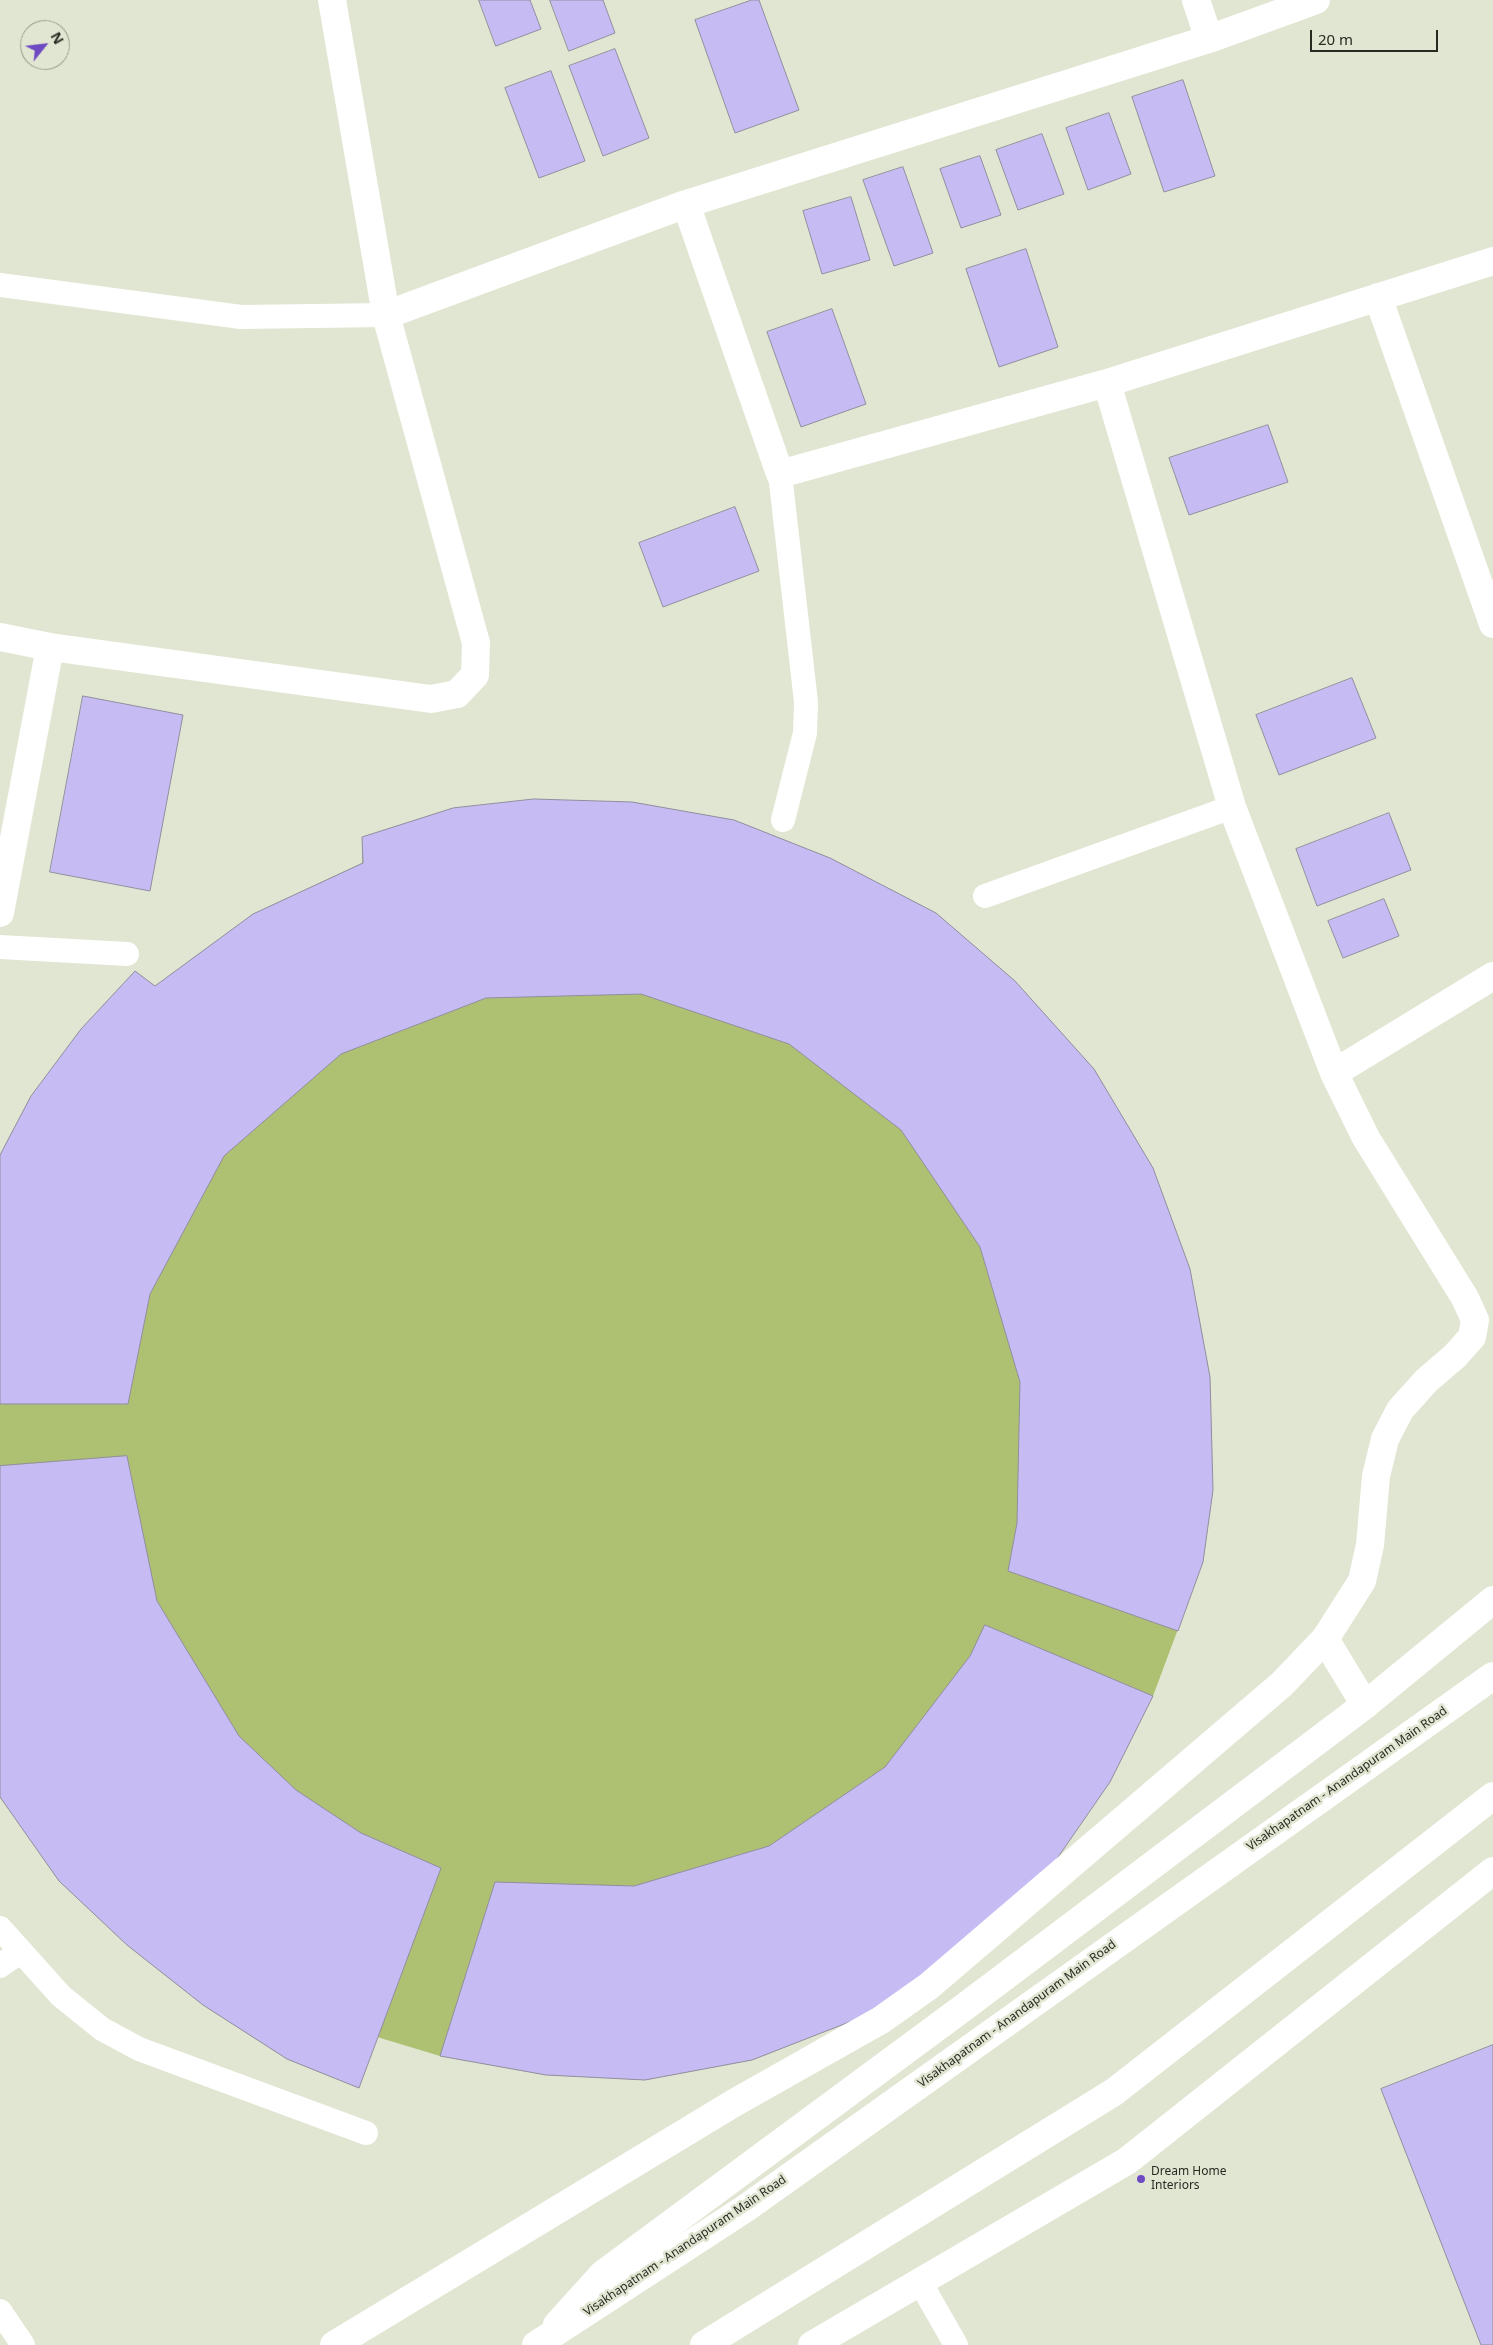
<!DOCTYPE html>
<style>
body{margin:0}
#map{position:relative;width:1493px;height:2345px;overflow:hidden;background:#e0e6d1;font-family:"Noto Sans",sans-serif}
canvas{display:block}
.north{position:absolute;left:20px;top:20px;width:50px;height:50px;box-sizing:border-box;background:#e0e6d1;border:1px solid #969b8b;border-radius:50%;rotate:61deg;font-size:14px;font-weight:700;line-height:20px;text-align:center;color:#282a22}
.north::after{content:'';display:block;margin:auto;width:18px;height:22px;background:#6e4ac3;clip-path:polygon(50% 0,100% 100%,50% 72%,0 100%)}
.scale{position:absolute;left:1310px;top:30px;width:128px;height:22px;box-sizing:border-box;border:2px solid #282a22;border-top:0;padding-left:6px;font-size:15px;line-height:18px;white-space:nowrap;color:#282a22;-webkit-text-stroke:4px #e0e6d1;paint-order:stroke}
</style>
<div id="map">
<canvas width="1493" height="2345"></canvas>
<div class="north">N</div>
<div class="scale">20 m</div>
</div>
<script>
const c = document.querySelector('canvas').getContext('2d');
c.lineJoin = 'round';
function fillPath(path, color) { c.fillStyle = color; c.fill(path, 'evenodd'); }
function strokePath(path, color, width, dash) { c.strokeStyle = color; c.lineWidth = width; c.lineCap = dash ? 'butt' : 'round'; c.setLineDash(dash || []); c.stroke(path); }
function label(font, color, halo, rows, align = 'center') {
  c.font = font + ' "Noto Sans",sans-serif'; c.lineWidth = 5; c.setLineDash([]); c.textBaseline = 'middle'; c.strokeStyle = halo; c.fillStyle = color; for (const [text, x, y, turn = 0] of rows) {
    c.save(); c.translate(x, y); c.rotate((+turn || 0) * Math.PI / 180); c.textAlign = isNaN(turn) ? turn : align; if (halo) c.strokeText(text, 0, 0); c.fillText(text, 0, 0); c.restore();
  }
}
const green = new Path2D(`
 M632 802 734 820 830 858 936 913 1015 981 1094 1069 1153 1168 1190 1269 1210 1377 1213 1490 1203 1562 1153 1696 1110 1782 1036 1889 857 2019 752 2060 645 2080 546 2075 440 2056 377 2037 359 2088 287 2059 203 2005 127 1945 59 1881 0 1797V1155L31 1096 81 1029 135 971 155 986 253 914 362 863V837L453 808Z`);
const building = new Path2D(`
 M479 0H530L541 29 496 46Z
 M550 0H603L615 33 569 51Z
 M752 0H759L799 110 735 133 695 20Z
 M615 49 649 138 603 156 569 66Z
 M551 71 585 161 539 178 505 88Z
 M1183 80 1215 176 1164 192 1132 97Z
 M1109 113 1131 174 1088 190 1066 128Z
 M1042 134 1064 194 1018 210 996 150Z
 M980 156 1001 215 961 228 940 169Z
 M903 167 933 253 894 266 863 180Z
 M851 197 870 260 822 274 803 211Z
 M1026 249 1058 347 999 367 966 269Z
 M832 309 866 404 801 427 767 332Z
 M1268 425 1288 482 1189 515 1169 458Z
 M735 507 759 571 663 607 639 543Z
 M1352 678 1376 738 1279 775 1256 715Z
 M83 696 183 715 150 891 50 872Z
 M534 799 632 802 734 820 830 858 936 913 1015 981 1094 1069 1153 1168 1190 1269 1210 1377 1213 1490 1203 1562 1178 1631 1008 1571 1017 1523 1020 1382 980 1247 901 1130 789 1044 641 994 486 998 341 1054 224 1156 150 1294 128 1404H0V1155L31 1096 81 1029 135 971 155 986 253 914 363 863 362 837 453 808Z
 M1389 813 1411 870 1317 906 1296 849Z
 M1384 899 1399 936 1343 958 1328 921Z
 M127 1456 157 1601 239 1736 296 1790 361 1833 441 1868 359 2088 287 2059 203 2005 127 1945 59 1881 0 1797V1466Z
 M985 1625 1153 1696 1110 1782 1036 1889 943 1965 857 2019 752 2060 645 2080 546 2075 440 2056 495 1882 634 1886 769 1846 885 1767 970 1656Z
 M1493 2045V2345H1481L1381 2089Z`);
const service = new Path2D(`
 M0 285 241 317 386 315
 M780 474 806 702 805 733 783 820
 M985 896 1232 807
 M0 947 127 954
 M0 1928 61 1996 102 2029 139 2049 366 2133
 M0 1966 20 1952
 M920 2282 956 2345
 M0 2311 23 2345`);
const minor = new Path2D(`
 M1196 0 1209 39
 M1378 297 1493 624
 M386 315 686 204 1209 39 1316 0
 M1107 383 1493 261
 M0 637 50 647 431 699 457 694
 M0 913 50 647
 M1334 1073 1493 976
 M1325 1639 1365 1705
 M334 2345 734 2103 881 2020 929 1986 1282 1684 1325 1639 1362 1581 1370 1545 1376 1476 1385 1439 1400 1410 1426 1381 1455 1356 1472 1337 1475 1320 1465 1298 1366 1138 1334 1073 1232 807 1107 383 780 474 686 204`);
const tertiary = new Path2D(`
 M332 0 386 315 476 643 475 675 457 694
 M557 2325 603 2274 963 2008 1365 1705 1493 1600
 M812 2345 1127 2161 1493 1871`);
const primary = new Path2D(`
 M536 2345 746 2208 1493 1676
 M704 2345 1114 2092 1493 1796`);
const markers = [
 [1141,2179,5,"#6e4ac3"]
];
const streetNames = [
 ["Visakhapatnam - Anandapuram Main Road",1347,1779,-35],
 ["Visakhapatnam - Anandapuram Main Road",1017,2014,-36],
 ["Visakhapatnam - Anandapuram Main Road",685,2246,-34]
];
const poiNames = [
 ["Dream Home",1151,2172],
 ["Interiors",1151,2186]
];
fillPath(green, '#aec173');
fillPath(building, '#c6bcf3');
strokePath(building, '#918ea0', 1);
strokePath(service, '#fff', 24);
strokePath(minor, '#fff', 28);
strokePath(tertiary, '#fff', 28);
strokePath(primary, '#fff', 28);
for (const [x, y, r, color] of markers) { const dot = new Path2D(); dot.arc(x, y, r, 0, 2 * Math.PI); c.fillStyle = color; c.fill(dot); strokePath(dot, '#e0e6d1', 2); }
label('12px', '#282a22', '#e0e6d1', streetNames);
label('12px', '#282a22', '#e0e6d1', poiNames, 'left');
</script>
